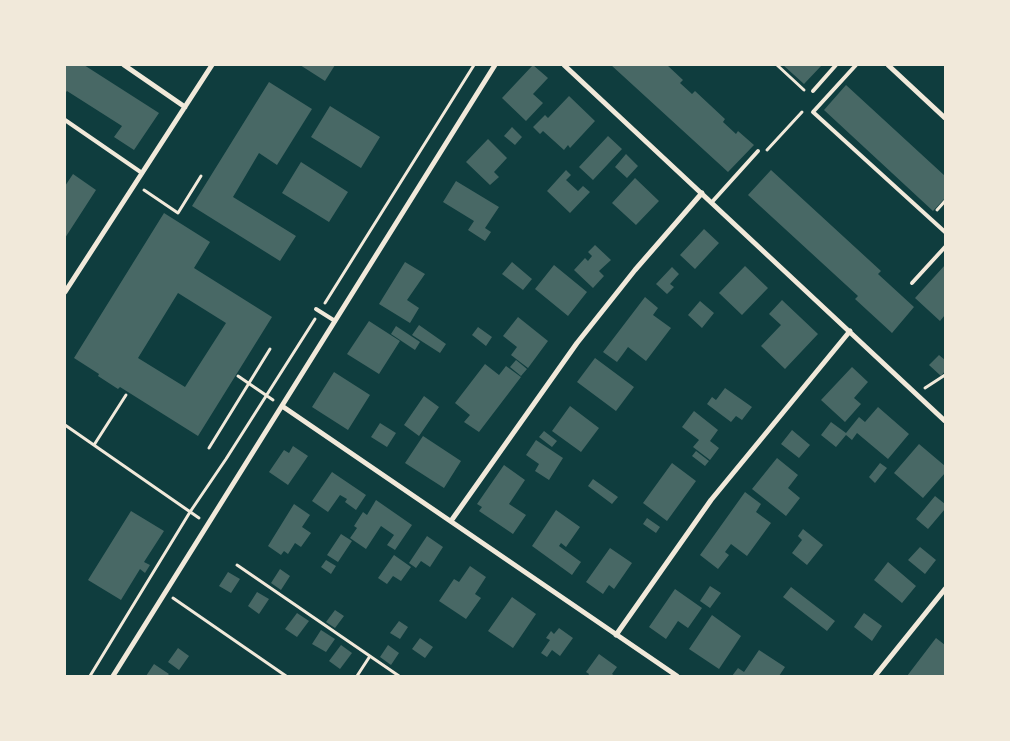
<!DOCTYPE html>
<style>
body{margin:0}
#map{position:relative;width:1010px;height:741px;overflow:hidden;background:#0f3d3e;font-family:"Golos Text",sans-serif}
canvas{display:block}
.frame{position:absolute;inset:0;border:66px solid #f1e9da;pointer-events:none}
</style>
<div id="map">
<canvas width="1010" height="741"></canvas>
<div class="frame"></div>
</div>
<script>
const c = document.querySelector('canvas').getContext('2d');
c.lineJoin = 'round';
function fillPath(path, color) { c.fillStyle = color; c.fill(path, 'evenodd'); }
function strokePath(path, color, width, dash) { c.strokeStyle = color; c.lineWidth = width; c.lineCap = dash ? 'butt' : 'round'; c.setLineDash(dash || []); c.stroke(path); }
const building = new Path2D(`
 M65 65H84L159 113 134 150 114 137 122 126 67 91 65 93Z
 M300 65H335L325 81Z
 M533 65 548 78 533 94 543 103 526 121 502 98Z
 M611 65H667L683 80 680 83 692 94 695 91 725 119 723 122 736 134 738 131 754 145 728 172Z
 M783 65H822L804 84Z
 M269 82 312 109 277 165 259 153 233 197 296 236 280 261 192 206Z
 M846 85 945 176V198L933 211 824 110Z
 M569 96 595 121 570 148 568 145 564 150 543 131 540 134 533 127 545 115 548 118Z
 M330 106 380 137 361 168 311 137Z
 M512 127 522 137 515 145 504 136Z
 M608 136 622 149 593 180 579 167Z
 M488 139 507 158 494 172 499 177 490 185 466 162Z
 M626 154 638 166 627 178 615 167Z
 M301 162 348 192 329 222 282 193Z
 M566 170 571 175 566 180 578 191 583 186 590 192 570 213 547 191Z
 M771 170 881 271 878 274 914 307 892 333 855 299 858 296 748 195Z
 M73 174 96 190 65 238V186Z
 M635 178 659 201 636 225 612 203Z
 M456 181 499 207 485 228 491 232 485 241 468 230 474 221 443 202Z
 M164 213 210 242 194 268 272 317 198 436 120 387 118 389 98 376 99 374 74 358ZM178 293 226 323 185 387 138 358Z
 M704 229 719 243 695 269 680 255Z
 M595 245 611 260 599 271 604 276 593 288 574 270 585 258 588 261 592 256 588 252Z
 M405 262 425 274 407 300 419 308 410 323 379 304Z
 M512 262 532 279 523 290 502 274Z
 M554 265 587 292 568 316 535 289Z
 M945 265V315L940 321 915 298Z
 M745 266 768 288 742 315 719 293Z
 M672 267 679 274 670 284 674 287 667 294 656 284Z
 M645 297 658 308 653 315 671 328 646 361 628 347 623 354 612 345 623 354 617 362 603 352Z
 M782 300 818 334 785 369 761 346 781 325 769 314Z
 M700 301 714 313 702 328 688 315Z
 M518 317 548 341 528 368 511 355 517 347 503 336Z
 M369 321 400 341 379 374 347 354Z
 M419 325 446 344 440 353 412 335Z
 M396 326 420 342 415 350 391 334Z
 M478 327 492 337 486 346 472 335Z
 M939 355 945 360V371L941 376 929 365Z
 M595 358 634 387 616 411 577 382Z
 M516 360 527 369 521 376 510 367Z
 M485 364 499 375 506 366 521 377 479 432 464 422 470 415 455 403Z
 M852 367 868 382 854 398 861 404 845 422 821 400Z
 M334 372 370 395 348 430 312 407Z
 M725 388 752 407 742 420 736 416 731 422 707 404 712 397 716 400Z
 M424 396 439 407 419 436 404 425Z
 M570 406 599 428 581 452 552 431Z
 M878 407 909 434 888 459 857 433 852 440 846 435 836 447 821 435 831 422 846 433 859 417 865 422Z
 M694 411 718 430 710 441 719 448 710 460 693 447 699 440 682 427Z
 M380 423 396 433 387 447 371 437Z
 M792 430 810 445 799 458 781 444Z
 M544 431 557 441 552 447 539 437Z
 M423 436 461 461 444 488 405 463Z
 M536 440 563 458 549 480 535 471 539 464 526 455Z
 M919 444 945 466V473L923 498 894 473Z
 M293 446 308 456 288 485 269 472 284 450 289 453Z
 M696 451 709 461 705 466 692 456Z
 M777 458 798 475 788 488 800 498 786 516 752 489Z
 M672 463 696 481 667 521 643 503Z
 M880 463 887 468 875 483 869 477Z
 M504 465 525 480 509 504 526 515 513 534 479 511 482 507 477 504Z
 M332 472 366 495 356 510 345 502 347 499 340 495 328 512 312 501Z
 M593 479 618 497 612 504 588 486Z
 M745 492 761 504 756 512 771 523 747 556 731 544 725 552 729 555 718 569 700 555Z
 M935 496 945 504V509L928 529 916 519Z
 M376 500 412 525 395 550 387 545 394 535 381 526 366 549 350 538 357 528 354 526 363 512 367 515Z
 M294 504 310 515 302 527 311 533 301 547 295 543 288 554 284 551 281 555 268 546Z
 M556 510 580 527 566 547 561 543 559 546 581 562 572 575 532 546Z
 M131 511 164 531 144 562 150 565 145 573 140 569 121 600 88 580Z
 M647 518 660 527 656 533 643 524Z
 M803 529 823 545 807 565 792 553 802 540 798 536Z
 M341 534 352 541 338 562 327 555Z
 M427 536 443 547 430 567 421 561 416 568 409 563Z
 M920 547 936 560 925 574 908 560Z
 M610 548 632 563 614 589 609 585 603 594 586 582Z
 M394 555 411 567 401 581 393 576 387 584 378 578Z
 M326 560 336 566 331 574 321 567Z
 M888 562 916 586 902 603 874 580Z
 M470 566 486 577 475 594 481 598 466 619 439 601 454 579 459 582Z
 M280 569 290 576 281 590 271 583Z
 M228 572 240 579 231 593 219 586Z
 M710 586 721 593 710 608 700 601Z
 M791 587 835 621 827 631 783 597Z
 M675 589 702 608 688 628 678 621 666 639 649 627Z
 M257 592 269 599 259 614 248 606Z
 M512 597 536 614 513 648 488 631Z
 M335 610 344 616 335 628 326 622Z
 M297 613 309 621 297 637 285 629Z
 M864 613 882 626 872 641 854 627Z
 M712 615 741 636 719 669 689 649Z
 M399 621 408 627 400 639 390 633Z
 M559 628 573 638 560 656 552 650 547 657 541 653 550 640 546 638 551 631 554 634Z
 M321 630 335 639 326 652 312 644Z
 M420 638 433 647 425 658 412 649Z
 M936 638 945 645V676H907Z
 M341 645 352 653 340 669 329 661Z
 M388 645 399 653 391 665 380 657Z
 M178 648 189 656 179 670 168 662Z
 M759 650 785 667 779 676H732L738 668 744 672Z
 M599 654 617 667 612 674 615 676H588L589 674 586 672Z
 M154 664 169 674 167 676H146Z`);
const path = new Path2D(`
 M777 65 804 90
 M767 150 802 112
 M144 190 178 213 201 176
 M937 210 945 201
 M325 303 474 65
 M238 376 273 400
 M925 388 945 375
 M65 425 199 518
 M94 445 126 395
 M209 448 270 349
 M237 565 399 676
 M173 598 286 676
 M90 676 190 512 226 459 315 319
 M357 676 370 656`);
const service = new Path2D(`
 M856 65 813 112 945 232
 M813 91 836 65
 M65 120 142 173
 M712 202 758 151
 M912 283 945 247
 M316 309 335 321`);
const minor = new Path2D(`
 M124 65 185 107
 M564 65 945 421
 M888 65 945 118
 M65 292 212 65
 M282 406 677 676
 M451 521 577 343 635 270 702 193
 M616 635 711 500 850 331
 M113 676 495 65
 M875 676 945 589`);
fillPath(building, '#486865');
strokePath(path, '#f1e9da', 3);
strokePath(service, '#f1e9da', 4);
strokePath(minor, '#f1e9da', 5);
</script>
